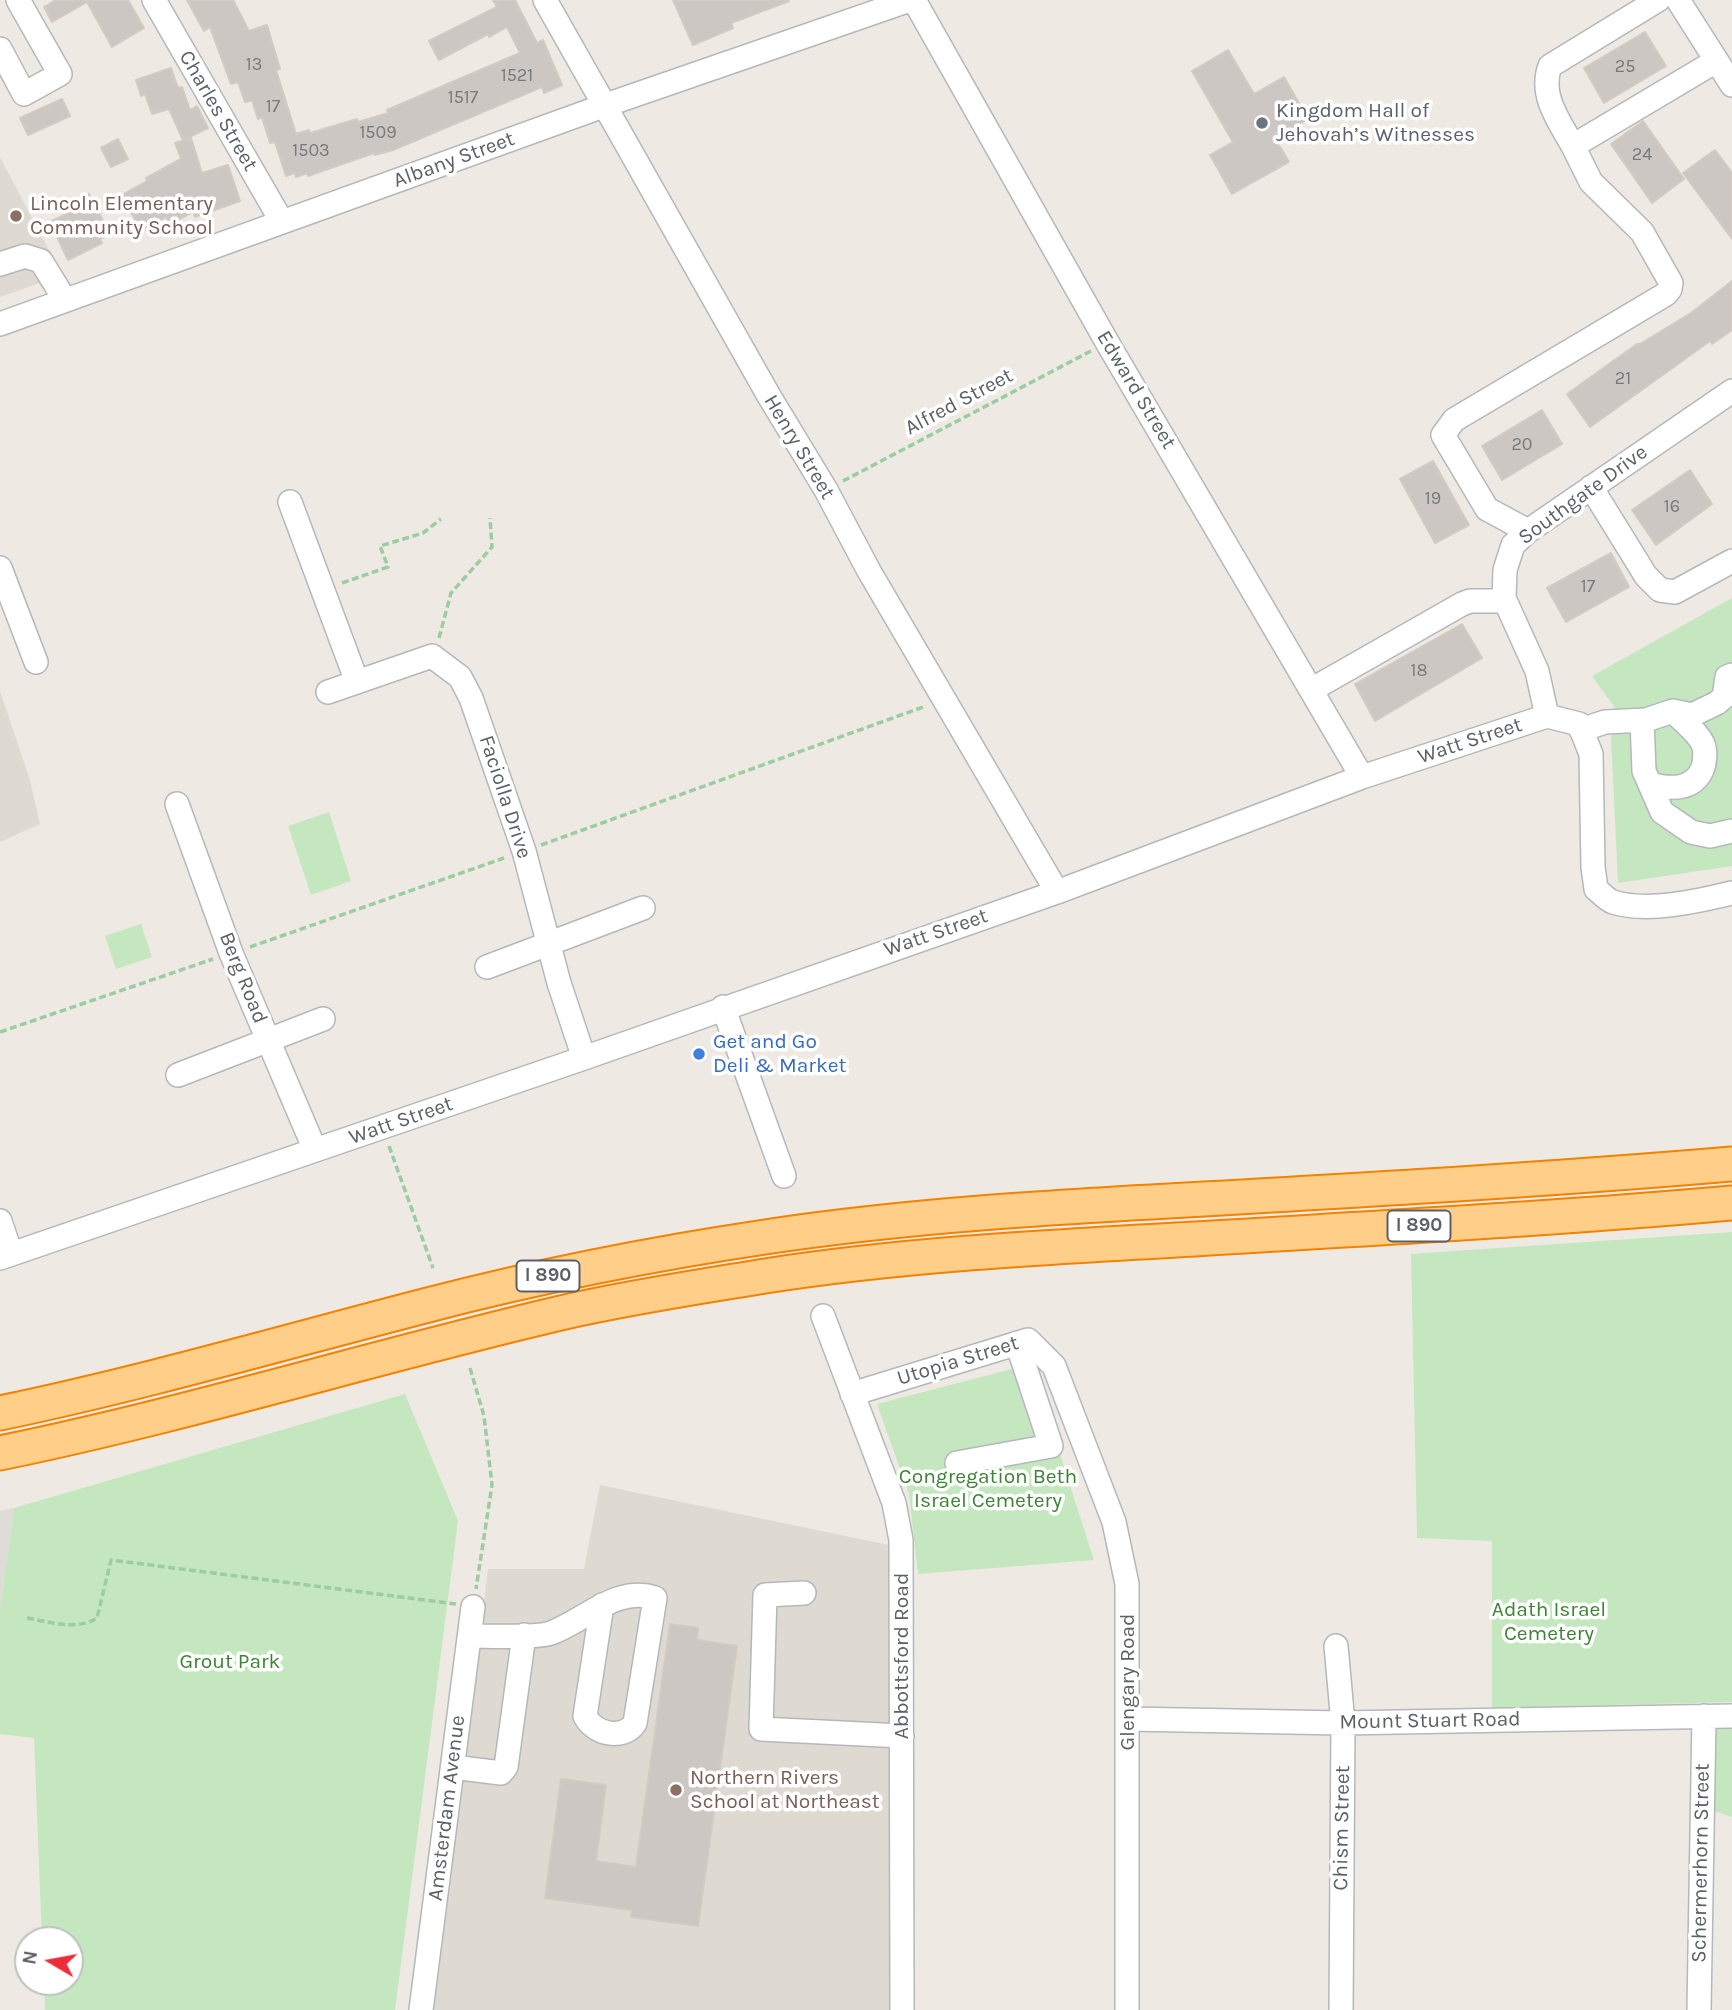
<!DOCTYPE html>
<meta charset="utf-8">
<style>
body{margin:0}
#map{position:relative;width:1732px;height:2010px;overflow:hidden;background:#eeeae3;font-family:Karla,sans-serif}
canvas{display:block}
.north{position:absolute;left:14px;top:1926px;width:70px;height:70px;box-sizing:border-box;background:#fff;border:2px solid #bdc0c1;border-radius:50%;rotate:280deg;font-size:19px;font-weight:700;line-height:28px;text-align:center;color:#5b6164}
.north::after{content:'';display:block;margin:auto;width:24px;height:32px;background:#ec2c3a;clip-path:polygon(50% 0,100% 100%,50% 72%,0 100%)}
</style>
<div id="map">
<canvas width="1732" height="2010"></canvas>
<div class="north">N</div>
</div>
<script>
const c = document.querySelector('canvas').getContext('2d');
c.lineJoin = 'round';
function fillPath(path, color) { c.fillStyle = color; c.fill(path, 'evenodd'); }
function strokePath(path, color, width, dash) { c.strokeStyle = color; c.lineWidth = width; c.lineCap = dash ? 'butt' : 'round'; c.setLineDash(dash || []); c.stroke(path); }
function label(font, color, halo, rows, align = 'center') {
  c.font = font + ' Karla,sans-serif'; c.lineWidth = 7; c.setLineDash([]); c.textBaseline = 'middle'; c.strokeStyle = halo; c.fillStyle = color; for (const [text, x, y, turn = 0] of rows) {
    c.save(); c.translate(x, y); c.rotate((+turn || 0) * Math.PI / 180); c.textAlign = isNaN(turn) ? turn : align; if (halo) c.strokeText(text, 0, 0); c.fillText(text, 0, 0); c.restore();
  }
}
const industrial = new Path2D(`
 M14 1508V1509L0 1611V1511Z`);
const education = new Path2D(`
 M0 157 62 275 0 297Z
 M0 691 30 780 40 824 0 842Z
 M600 1485 889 1545 891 2010H434L488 1569H584Z`);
const green = new Path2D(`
 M1732 598V866L1618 883 1611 738 1620 715 1592 676Z
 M329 812 351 881 311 895 288 826Z
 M141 924 152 957 116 969 105 936Z
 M1732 1232V1702L1492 1708V1541L1417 1538 1411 1254Z
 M1031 1364 1094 1560 918 1574 909 1494 877 1404Z
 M405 1394 458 1521 395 2010H45L44 1982H70V1940H42L34 1738 0 1734V1611L14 1508Z
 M1713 1724H1732V1817L1711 1810Z`);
const building = new Path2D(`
 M56 0H128L144 28 112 47 87 2 52 22 44 7Z
 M187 0H233L249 31 267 25 280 69 276 70 296 134 309 130 310 133 357 119 358 122 388 113 387 110 520 53 507 27 489 37 488 34 439 60 429 41 497 7 493 0H515L537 43 543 40 562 85 544 93 542 87 393 150 375 155 374 153 308 176 307 173 296 177 295 173 286 176 275 142 270 143 262 117 258 119 252 100 245 102 238 82 231 84 210 27 204 31Z
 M673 0H788L789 1 731 23 733 28 693 45Z
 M1645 32 1666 66 1604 103 1584 68Z
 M1228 50 1254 94 1284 77 1308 119 1275 138 1289 162 1232 194 1210 155 1233 142 1192 71Z
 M171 68 178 88 182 87 190 110 197 106 208 128 183 140 169 109 152 114 145 94 141 96 136 80Z
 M62 99 70 116 28 135 20 118Z
 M1643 121 1684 179 1652 203 1611 144Z
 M191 138 202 173 228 165 240 201 195 217 193 212 170 224 166 217 141 231 122 195 147 181 146 178 181 159 175 143Z
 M118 139 128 159 111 167 101 148Z
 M1715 150 1732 173V239L1683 173Z
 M89 194 110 234 100 239 102 243 68 260 50 222 72 211 69 205Z
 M1732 281V330L1712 344 1710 341 1590 427 1567 394 1637 344H1640L1691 313Z
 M1542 410 1562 444 1502 480 1482 446Z
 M1433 461 1469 525 1435 543 1400 479Z
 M1690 470 1712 504 1656 545 1632 510Z
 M1611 553 1629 587 1566 622 1547 588Z
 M1462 624 1482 658 1375 721 1355 684Z
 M670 1624 698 1628 697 1640 737 1646 698 1926 631 1917 632 1910 545 1898 561 1779 606 1785 596 1861 636 1867Z`);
const path = new Path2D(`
 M843 481 1091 351
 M342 583 388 567 380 546 423 533 441 519
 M439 638 451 593 492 547 490 518
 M541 845 926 706
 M250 947 504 858
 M0 1032 213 959
 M389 1146 433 1268
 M470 1368 484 1416 492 1485 476 1589
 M27 1618C51 1622 76 1631 97 1618L111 1560 456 1604`);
const minor = new Path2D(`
 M154 0 282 222
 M545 0 769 396 826 490 869 571 1057 892
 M914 0 1107 342 1362 777
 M1678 0 1732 85
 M0 49 24 94 60 74 18 0
 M1573 146C1559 121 1539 95 1550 66L1658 0
 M0 264 25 256 41 261 65 300
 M0 324 606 105 910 0
 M1591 487 1646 576 1660 590 1675 592 1732 561
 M290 502 357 682
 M1528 531 1487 509 1443 435 1454 420 1666 294 1670 289 1671 283 1642 232 1591 182 1573 146 1716 61
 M0 568 36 662
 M1311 690 1462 604 1470 601H1505
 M328 692 432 656 460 677 471 698 524 851 559 983 584 1058
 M1547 716 1537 671 1504 598 1505 570 1513 545 1528 531 1732 391
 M1642 720 1644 771 1662 812 1691 832 1710 836 1732 831
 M1581 730 1605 722 1646 720 1673 711 1692 715 1717 703 1724 697 1727 677 1732 675
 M1650 784C1669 789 1692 791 1702 770 1705 763 1706 751 1703 744 1697 731 1682 721 1673 711
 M177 804 231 953 315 1150
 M487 967 643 908
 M723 1007 784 1176
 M178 1075 323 1019
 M0 1221 11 1254
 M0 1258 584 1058 1057 892 1362 777 1547 716 1579 724 1591 754 1593 867 1596 889C1601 893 1607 900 1613 902 1647 913 1699 901 1732 893
 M823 1316 894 1503 901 1540 902 2010
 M852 1394 1028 1340 1054 1366 1114 1522 1127 1584V2010
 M957 1463 1051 1446 1017 1343
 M804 1593 765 1595 761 1729 902 1736
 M470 1636C487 1636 537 1638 551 1633 584 1621 617 1585 655 1598L635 1723C623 1741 594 1734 585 1716L602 1605
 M1336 1646 1343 1723 1341 2010
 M1128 1719 1343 1723 1732 1716
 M453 1767 501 1773 506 1767 524 1635
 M421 2010 473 1607
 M1699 2010 1704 1716`);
const highway = new Path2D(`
 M0 1413C144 1383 285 1342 428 1305 539 1276 651 1254 765 1237 910 1215 1057 1207 1204 1199 1380 1189 1556 1179 1732 1164
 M0 1453C190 1414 376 1356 565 1312 631 1297 698 1287 765 1276 907 1254 1051 1247 1195 1239 1374 1228 1553 1219 1732 1203`);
const markers = [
 [1262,123,7,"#6b7280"],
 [16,216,7,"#8d6e63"],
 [699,1054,7,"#3f7fe0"],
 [676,1790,7,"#8d6e63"]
];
const numberNames = [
 ["13",254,65],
 ["25",1625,67],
 ["1521",517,76],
 ["1517",463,98],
 ["17",273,107],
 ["1509",378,133],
 ["1503",311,151],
 ["24",1642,155],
 ["21",1623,379],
 ["20",1522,445],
 ["19",1433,499],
 ["16",1672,507],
 ["17",1588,587],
 ["18",1419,671]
];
const shields = [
 [1419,1226,63],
 [548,1276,63]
];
const shieldNames = [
 ["I 890",1419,1226],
 ["I 890",548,1276]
];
const streetNames = [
 ["Charles Street",218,111,60],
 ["Albany Street",454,160,-20],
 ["Edward Street",1136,390,59],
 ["Alfred Street",959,402,-28],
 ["Henry Street",799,447,59],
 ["Southgate Drive",1583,495,-36],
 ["Watt Street",1470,741,-18],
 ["Faciolla Drive",505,797,72],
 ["Watt Street",936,933,-19],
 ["Berg Road",243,978,68],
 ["Watt Street",401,1121,-19],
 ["Utopia Street",958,1361,-17],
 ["Abbottsford Road",902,1656,-90],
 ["Glengary Road",1128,1682,-90],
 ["Mount Stuart Road",1430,1721,-1],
 ["Amsterdam Avenue",447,1808,-83],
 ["Chism Street",1342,1828,-89],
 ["Schermerhorn Street",1701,1863,-89]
];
const worshipNames = [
 ["Kingdom Hall of",1276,111],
 ["Jehovah’s Witnesses",1276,135]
];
const educationNames = [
 ["Lincoln Elementary",30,204],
 ["Community School",30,228],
 ["Northern Rivers",690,1778],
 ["School at Northeast",690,1802]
];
const shopNames = [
 ["Get and Go",713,1042],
 ["Deli & Market",713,1066]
];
const parkNames = [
 ["Congregation Beth",988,1477],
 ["Israel Cemetery",988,1501],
 ["Adath Israel",1549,1610],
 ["Cemetery",1549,1634],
 ["Grout Park",230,1662]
];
fillPath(industrial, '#dfdcd8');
fillPath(education, '#dfdad1');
fillPath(green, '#c5e7bf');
fillPath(building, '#ccc7c2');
strokePath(building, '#d3cbc2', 2);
strokePath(minor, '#b4b7bb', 26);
strokePath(highway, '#f28200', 37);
strokePath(path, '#9bcda1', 3.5, [7, 3.5]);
strokePath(minor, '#fff', 23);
strokePath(highway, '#ffcf8a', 33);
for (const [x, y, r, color] of markers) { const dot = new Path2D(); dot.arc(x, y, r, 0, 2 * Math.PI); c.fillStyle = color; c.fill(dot); strokePath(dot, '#fff', 2.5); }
label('18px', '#777a7c', null, numberNames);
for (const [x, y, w] of shields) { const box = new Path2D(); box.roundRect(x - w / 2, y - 15.5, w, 31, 5); c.fillStyle = '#fff'; c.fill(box); strokePath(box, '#5b6164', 2); }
label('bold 19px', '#5b6164', null, shieldNames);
label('21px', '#5b6164', '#fff', streetNames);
label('21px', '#5b616d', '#fff', worshipNames, 'left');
label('21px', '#785e54', '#fff', educationNames, 'left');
label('21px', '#366cbe', '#fff', shopNames, 'left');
label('21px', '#3c8433', '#fff', parkNames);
</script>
